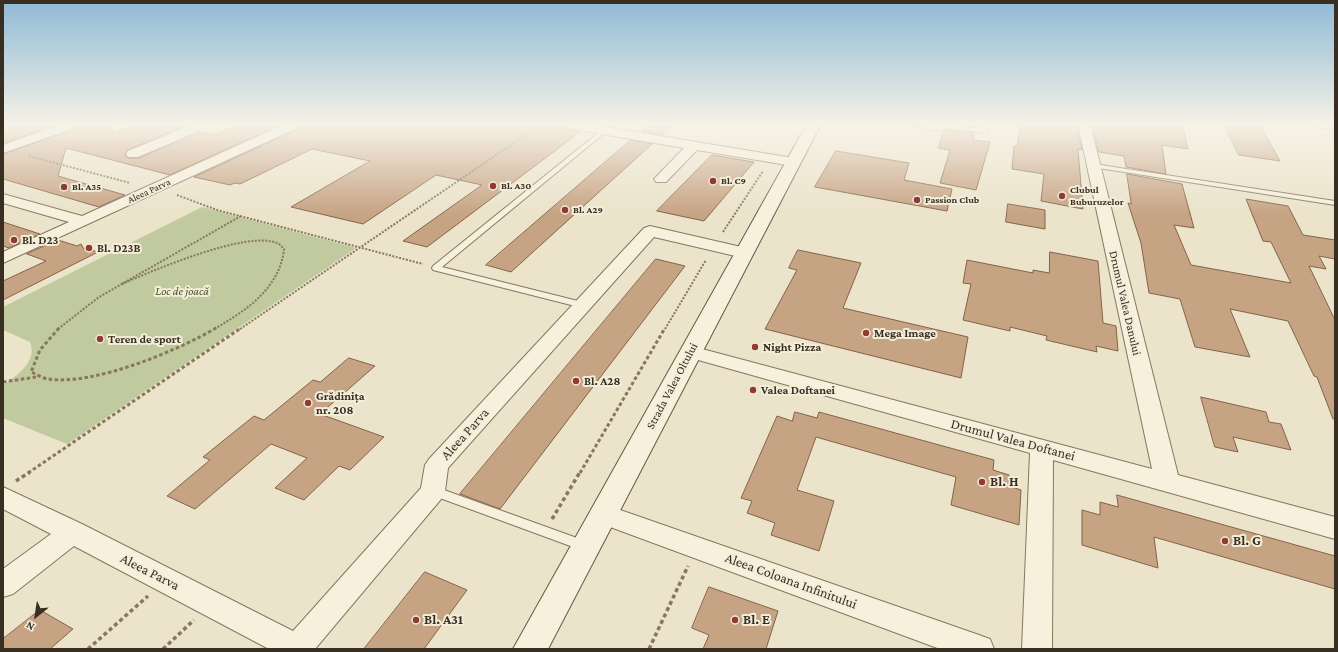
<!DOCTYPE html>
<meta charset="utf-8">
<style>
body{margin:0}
#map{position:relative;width:1338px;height:652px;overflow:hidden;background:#ebe3ca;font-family:"Crimson Pro",serif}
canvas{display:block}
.frame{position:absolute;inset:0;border:4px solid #382e22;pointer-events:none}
.north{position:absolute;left:16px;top:596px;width:40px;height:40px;-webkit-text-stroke:3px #f3edd9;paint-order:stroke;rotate:210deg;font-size:11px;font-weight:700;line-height:16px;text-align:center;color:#382e22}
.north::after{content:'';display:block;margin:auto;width:14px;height:18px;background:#382e22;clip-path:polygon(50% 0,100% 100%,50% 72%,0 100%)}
</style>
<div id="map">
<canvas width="1338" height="652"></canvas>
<div class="frame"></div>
<div class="north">N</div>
</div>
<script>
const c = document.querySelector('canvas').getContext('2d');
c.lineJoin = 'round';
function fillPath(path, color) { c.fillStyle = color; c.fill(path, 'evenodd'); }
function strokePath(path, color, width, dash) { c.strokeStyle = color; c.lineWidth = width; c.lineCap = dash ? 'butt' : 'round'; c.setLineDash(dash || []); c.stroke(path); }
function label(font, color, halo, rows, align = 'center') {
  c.font = font + ' "Crimson Pro",serif'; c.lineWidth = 4; c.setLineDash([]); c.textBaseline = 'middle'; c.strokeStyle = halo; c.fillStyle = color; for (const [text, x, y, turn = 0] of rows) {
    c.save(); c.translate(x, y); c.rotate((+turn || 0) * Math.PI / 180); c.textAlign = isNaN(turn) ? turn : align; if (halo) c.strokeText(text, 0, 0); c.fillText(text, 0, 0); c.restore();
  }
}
const green = new Path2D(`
 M202 207 356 248 67 444 3 418V385C17 376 38 361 30 342L3 330V307Z`);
const building = new Path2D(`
 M19 124H58L3 143V129Z
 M80 124H112L114 133 138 124H168L182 127 127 150 125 155 128 158H139L199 131 214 135 241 124H282L170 175 66 148 58 176 125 195 99 207 3 179V154L78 128Z
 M302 124H560L567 129 580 132 427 247 403 241 482 185 436 175 363 224 291 207 370 161 312 149 240 184 235 183 230 185 194 177 300 128Z
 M650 124H674L662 135 642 131Z
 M1021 124H1077L1082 150 1078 149 1083 209 1041 201 1044 174 1012 169 1014 146H1017Z
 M1092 124H1182L1188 149 1162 145 1166 174 1126 167 1124 156 1099 152Z
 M1224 124H1259L1280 161 1239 155Z
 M944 130 974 133 973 140 990 142 976 190 940 183 950 150 939 148Z
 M631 140 652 144 511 272 486 265Z
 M836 151 909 163 904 180 952 189 947 211 815 187Z
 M712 155 754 162 704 221 657 211Z
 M1127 174 1182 184 1194 228 1174 225 1191 265 1291 283 1271 242 1263 241 1246 199 1288 206 1303 235 1335 240V259L1319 256 1326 269 1309 266 1335 320V419H1333L1317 377 1314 376 1288 321 1230 309 1250 357 1195 347 1180 299 1149 293 1141 243 1128 203 1131 204Z
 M1008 204 1045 210V229L1006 222Z
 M3 222 40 234 9 248 3 246Z
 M58 240 77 246 81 244 83 248 98 252 3 300V281L46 261 27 254Z
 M798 250 861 263 843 308 968 337 961 378 765 329 797 270 789 268Z
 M1050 252 1098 261 1103 323 1116 326 1118 351 1096 346 1097 352 1046 340 1047 336 1010 327V331L963 320 971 284 963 283 967 260 1033 273V270L1049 273Z
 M656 259 685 266 500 509 460 494Z
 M349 358 375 366 320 414 384 437 350 470 339 466 304 500 275 488 307 458 271 444 195 509 167 496 210 460 203 457 254 416 264 420 313 380 320 382Z
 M1201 397 1266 412 1269 422 1281 424 1291 450 1233 437 1238 452 1215 447Z
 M795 412 817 418 819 412 994 460 993 470 1009 475V486L1021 490 1019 525 951 505 956 477 816 437 797 490 834 501 819 551 771 535 775 523 747 513 752 501 741 498 777 416 792 421Z
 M1117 495 1335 556V589L1154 537 1158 568 1082 545V510L1100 515V502L1118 507Z
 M425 572 467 590 424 649H364Z
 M709 587 778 611 766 649H703L709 635 692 628Z
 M40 610 73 629 50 649H3V639Z`);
const pathFar2 = new Path2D(`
 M29 156 130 183
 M177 195 217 210 423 264
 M723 232 763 171
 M122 284C152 271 247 230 277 243 280 244 282 247 284 249 280 288 246 311 214 329
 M58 329 99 297 241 216
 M240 329 542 124
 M665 329 706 260`);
const pathFar1 = new Path2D(`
 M59 328 40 350 31 372C36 374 42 378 48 379 93 386 177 351 216 328
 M3 382 36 377
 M28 473 241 328
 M580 473 665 328`);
const path = new Path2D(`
 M16 481 30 472
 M552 519 580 472
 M88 649 148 596
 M163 649 194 620
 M649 649 688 566`);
const lane = new Path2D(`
 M907 124H920L935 126 949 124 982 129 983 124H989L988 131 985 133 949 128 935 130Z
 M603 129 608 130 442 267 586 303 587 305 586 307 583 308 433 270 432 268 433 266Z
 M1094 164 1335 201V205L1092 167V165Z
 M433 486 588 542 590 546 588 550 584 551 429 494 427 491 429 488Z`);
const street = new Path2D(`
 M62 124H79L77 127 3 153V145Z
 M191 124H203L197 132 138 157H128L126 154 128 151 189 126Z
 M285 124H301L299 127 3 263V252L69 222 3 203V194L82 216Z
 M561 124H588L793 158 798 159 800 162 798 165 793 166 697 150 666 182H656L654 179 684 148 567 128Z
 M1078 124H1090L1178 475 1335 517V539L1053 460 1052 649H1022L1030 453 684 356 681 352 684 348 691 346 1152 469Z
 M1314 124H1335V130L1316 127Z
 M650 226 750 249 752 253 750 257 744 258 654 237 448 468 445 491 442 498 315 649H269L74 546 13 594 3 597V569L51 534 3 509V487L82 524 293 631 421 488 425 465 429 459 644 228Z
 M603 504 979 635 990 639 994 649H940L594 521 590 514 594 507Z`);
const secondary = new Path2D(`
 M807 124H821L548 649H513Z`);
const markers = [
 [713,181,4,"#903a35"],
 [493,186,4,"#903a35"],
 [64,187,4,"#903a35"],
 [1062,196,4,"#903a35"],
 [917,200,4,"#903a35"],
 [565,210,4,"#903a35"],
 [14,240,4,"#903a35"],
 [89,248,4,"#903a35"],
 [866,333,4,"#903a35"],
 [100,339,4,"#903a35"],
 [755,347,4,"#903a35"],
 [576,381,4,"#903a35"],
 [753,390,4,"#903a35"],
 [308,403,4,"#903a35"],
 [982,482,4,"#903a35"],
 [1225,541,4,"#903a35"],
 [416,620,4,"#903a35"],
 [735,620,4,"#903a35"]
];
const farPoinames = [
 ["Bl. C9",721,181],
 ["Bl. A30",501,186],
 ["Bl. A35",72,187],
 ["Clubul",1070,190],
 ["Buburuzelor",1070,202],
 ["Passion Club",925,200],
 ["Bl. A29",573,210]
];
const farStreetnames = [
 ["Aleea Parva",149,191,-25]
];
const poiNames = [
 ["Bl. D23",22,240],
 ["Bl. D23B",97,248],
 ["Mega Image",874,333],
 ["Teren de sport",108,339],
 ["Night Pizza",763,347],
 ["Bl. A28",584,381],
 ["Valea Doftanei",761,390],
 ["Grădinița",316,396],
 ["nr. 208",316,410]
];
const parkNames = [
 ["Loc de joacă",182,291]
];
const streetNames = [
 ["Drumul Valea Danului",1125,303,77],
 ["Strada Valea Oltului",672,386,-62]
];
const nearStreetnames = [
 ["Aleea Parva",465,434,-48],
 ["Drumul Valea Doftanei",1013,440,15],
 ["Aleea Parva",150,572,27],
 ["Aleea Coloana Infinitului",791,581,20]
];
const nearPoinames = [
 ["Bl. H",990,482],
 ["Bl. G",1233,541],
 ["Bl. A31",424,620],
 ["Bl. E",743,620]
];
fillPath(green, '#c1c99e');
fillPath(building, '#c6a383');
strokePath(building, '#836348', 1);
strokePath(lane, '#867760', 2);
strokePath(street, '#867760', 2);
strokePath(secondary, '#685843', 2);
strokePath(pathFar2, '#867760', 2, [2, 1.5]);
strokePath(pathFar1, '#867760', 3, [3.5, 2.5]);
strokePath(path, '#867760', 3.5, [4, 3]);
fillPath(lane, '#f6f0dd');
fillPath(street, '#f6f0dd');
fillPath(secondary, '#f6f0dd');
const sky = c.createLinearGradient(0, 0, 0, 215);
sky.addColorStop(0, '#8fb9d6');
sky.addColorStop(0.58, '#f6f2e7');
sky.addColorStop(1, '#f6f2e700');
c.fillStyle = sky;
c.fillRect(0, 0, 1338, 215);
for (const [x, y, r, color] of markers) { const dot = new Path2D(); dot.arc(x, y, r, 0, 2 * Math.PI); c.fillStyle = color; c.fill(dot); strokePath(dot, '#f3edd9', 1.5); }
label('bold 10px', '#382e22', '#f3edd9', farPoinames, 'left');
label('10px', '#382e22', '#f3edd9', farStreetnames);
label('bold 12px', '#382e22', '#f3edd9', poiNames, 'left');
label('italic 12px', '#46532a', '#f3edd9', parkNames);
label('12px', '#382e22', '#f3edd9', streetNames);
label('14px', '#382e22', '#f3edd9', nearStreetnames);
label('bold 14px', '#382e22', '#f3edd9', nearPoinames, 'left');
</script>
